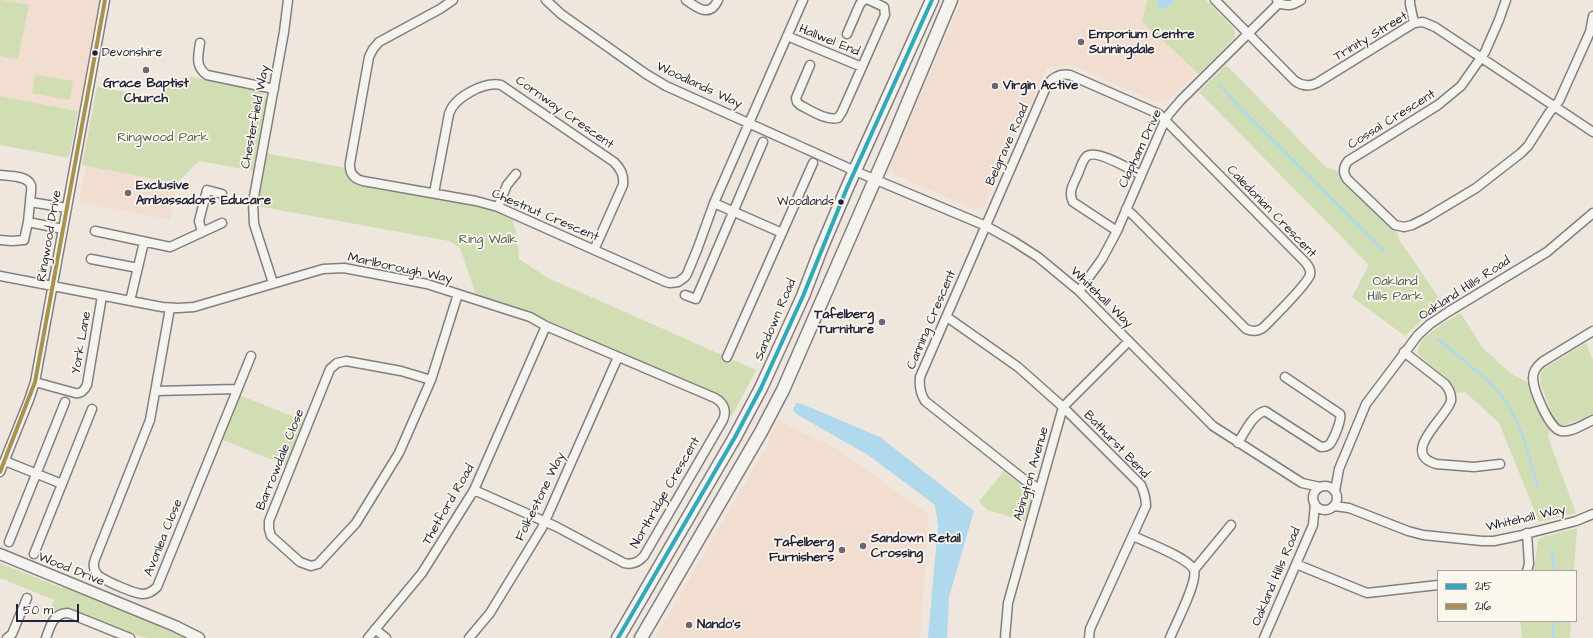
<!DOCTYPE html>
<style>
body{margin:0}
#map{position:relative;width:1593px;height:638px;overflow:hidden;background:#efe6dd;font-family:"Architects Daughter",sans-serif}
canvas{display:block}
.legend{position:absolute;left:1437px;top:570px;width:140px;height:52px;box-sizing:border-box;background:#fbf7ec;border:1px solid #a4a2a5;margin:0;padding:5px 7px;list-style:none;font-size:12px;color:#22223b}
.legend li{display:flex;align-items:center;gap:8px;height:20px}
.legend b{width:20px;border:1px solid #a4a2a5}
.scale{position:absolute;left:16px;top:604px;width:63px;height:18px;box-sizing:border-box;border:2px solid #22223b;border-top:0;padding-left:5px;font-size:12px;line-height:14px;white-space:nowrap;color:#22223b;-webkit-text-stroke:3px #fbf7ec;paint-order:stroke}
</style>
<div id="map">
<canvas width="1593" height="638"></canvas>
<ul class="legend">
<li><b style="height:5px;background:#30a9bb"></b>215</li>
<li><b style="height:5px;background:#a7934e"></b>216</li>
</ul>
<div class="scale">50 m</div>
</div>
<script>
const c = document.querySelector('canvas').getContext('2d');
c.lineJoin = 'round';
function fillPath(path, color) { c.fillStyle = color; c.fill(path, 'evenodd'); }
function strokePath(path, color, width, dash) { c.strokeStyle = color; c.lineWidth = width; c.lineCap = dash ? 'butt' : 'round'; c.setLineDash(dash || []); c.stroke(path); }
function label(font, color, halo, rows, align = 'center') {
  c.font = font + ' "Architects Daughter",sans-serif'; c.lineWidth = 3.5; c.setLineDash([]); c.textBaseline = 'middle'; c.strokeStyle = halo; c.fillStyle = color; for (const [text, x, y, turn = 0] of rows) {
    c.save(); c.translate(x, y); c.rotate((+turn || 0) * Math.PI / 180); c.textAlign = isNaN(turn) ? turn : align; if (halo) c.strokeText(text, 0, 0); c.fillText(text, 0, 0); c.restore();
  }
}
const built = new Path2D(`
 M0 0H101L81 111 0 96Z
 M962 0H1147L1142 22 1197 73 1170 99 1156 102 1075 66 1066 65 1047 68 984 207 975 210 894 174 890 164Z
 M86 165 177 183 170 220 79 202Z
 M778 421 836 448 929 515 920 638H655L767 446 769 438Z`);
const green = new Path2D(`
 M0 0 29 5 18 59 0 56Z
 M1147 0H1206L1234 29 1235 37 1199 74 1142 22Z
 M1226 65 1326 167 1340 172 1343 180 1389 227 1396 230 1400 241 1444 305 1424 318 1405 336 1352 297 1369 265 1199 92Z
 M35 75 73 81 70 100 32 93Z
 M186 76 258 89 265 95 267 104 254 171 199 161 177 183 82 165 97 87 154 97Z
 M0 96 78 111 69 158 0 145Z
 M265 153 346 168 351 179 359 184 480 206 489 208 512 219 517 236 519 259 548 278 756 370 732 416 729 415 728 404 720 396 531 313 476 295 460 248 449 241 257 206Z
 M1460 313 1462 315 1482 347 1511 374 1530 383 1546 425 1550 430 1548 437 1576 513 1539 522 1499 423 1465 392 1457 393 1452 383 1418 354C1415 338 1448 321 1460 313Z
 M1586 343 1593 360V414L1562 426 1557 423 1554 419 1540 382 1541 373 1545 368Z
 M239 395 305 421 287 466 221 439Z
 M1004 471 1031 493V502L1025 521 987 510 979 501Z
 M1577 528 1574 571H1534L1538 540 1543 537Z
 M0 563 62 588 63 586 187 638H147L130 633 73 610C65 608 58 613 50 611L54 600 0 578Z
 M1520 621H1571L1570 638H1522Z`);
const water = new Path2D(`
 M1157 0H1175L1171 4 1162 9 1158 6Z
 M796 403 802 404 880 437 974 511 949 597 947 638H928L938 526 935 505 868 455 798 415 793 410Z`);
const stream = new Path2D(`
 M1220 85 1238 106 1384 251
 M1438 339C1455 354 1479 371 1494 387 1519 413 1528 451 1537 485
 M1552 550 1554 571
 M1553 638 1554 621`);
const minor = new Path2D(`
 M453 0 440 9 379 42 373 49 369 57 350 163C349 173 354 179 363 181L476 201 498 207 666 282 670 283 678 282 685 277 687 274 697 250 714 203 803 0
 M546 0 561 14 646 74 666 86 855 171 986 226 1013 241 1038 257 1079 291 1213 426 1302 483 1320 487
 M686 0C697 8 710 18 718 0
 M1215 0 1295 81C1302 86 1309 87 1317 83L1414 23 1423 22 1435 27 1593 132
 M1410 0V4L1414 23
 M1506 0 1499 20 1485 52 1461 86 1438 105 1348 161C1343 167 1343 173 1347 179L1395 225 1404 227 1412 225 1426 218 1476 188 1521 153 1528 146 1549 113 1559 101 1590 32 1593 16
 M1279 3C1288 7 1293 5 1301 0
 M847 34 860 4 864 0
 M787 36 862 67
 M200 43C198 56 195 67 207 75L274 89
 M810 65 796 98 797 102 800 105C810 110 826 121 838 118L842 112 885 15 884 7 869 0
 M0 175C8 176 27 175 31 185 32 190 30 197 30 202L67 208
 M434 193 449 114C454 97 485 81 501 85L614 162C621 169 624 175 623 185L594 250
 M714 203 782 233
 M498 207 507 185 516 174
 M28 222 30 202
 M95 231 170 247 222 223
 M1117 231 1073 202C1068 192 1073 185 1077 176 1080 170 1082 160 1087 156 1097 149 1131 170 1141 175
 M202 232 199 221 207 190 222 194
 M0 240 12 241 24 240 28 222 63 229
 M91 259 138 268
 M0 276 162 307 178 308 194 307 323 269 344 268 427 284 508 310 530 317 546 326 715 398C724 403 727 411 723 420L644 556C638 563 632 565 624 563L557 527 474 490
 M273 283 254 224 253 202 284 32 288 0
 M1079 291 1102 259 1117 231 1165 120 1169 114 1181 100 1279 3 1277 0
 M685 295 696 299 763 142
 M130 301 144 242
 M170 308 150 420 95 559C93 564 93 569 97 574 102 580 135 594 143 594 149 594 153 591 157 587L251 356
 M947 317 1018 367 1063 407 1141 485C1144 492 1146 497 1146 506L1090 629 1089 638
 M1593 331 1542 362C1537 366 1533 371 1533 378 1533 389 1549 429 1561 431 1571 433 1584 424 1593 420
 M1404 352 1445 384C1449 389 1452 394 1451 401 1447 417 1399 453 1436 464L1474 467 1500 464
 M727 357 813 163
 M431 380 401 371 346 361 337 363 330 369 269 521V529L271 536 300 562 311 566 318 564 356 523 399 453 431 380 458 294
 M35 382 75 393C81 394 84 391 87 385L102 296
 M156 391 237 389
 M1238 443C1244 433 1253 414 1265 411L1321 447C1325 447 1328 446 1330 444 1334 438 1342 420 1340 414L1285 377
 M5 461 62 484
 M0 472 29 400 35 382 105 0
 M1313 498a12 12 0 1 1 24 0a12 12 0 1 1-24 0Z
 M1040 489 1026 481 925 401C920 393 919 386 920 377L1047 85C1053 77 1060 73 1070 75L1159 114 1306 263C1309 267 1311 270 1310 275 1307 284 1273 318 1264 327 1258 332 1253 332 1246 329L1133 215 1126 209
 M1335 491 1339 469 1366 404 1418 335 1430 324 1448 312 1547 252 1593 213
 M1334 506 1349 508 1408 531 1423 535 1482 541H1494L1518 536 1576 521 1593 514
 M1133 536C1146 542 1189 558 1194 570 1198 582 1175 625 1170 638
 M9 542 65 402
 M34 554 92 409
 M1296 564 1367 593 1438 585
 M1194 570 1231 525
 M1527 571 1529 564 1527 533
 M375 629 386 638
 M7 638 12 634 27 598
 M46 638C50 627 53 613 68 613L130 638
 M368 638 422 573 474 490 546 326
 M469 638 490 613 542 528 618 357
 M1005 638 1008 603 1063 407 1129 341
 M1264 638 1313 525 1315 504`);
const tertiary = new Path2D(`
 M0 554 175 626 199 638`);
const secondary = new Path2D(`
 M618 638 735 437 761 388 803 296 821 249 847 188 932 0
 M641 638 761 432 783 390 891 143 951 0`);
const bus1 = new Path2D(`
 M618 638 735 437 761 388 803 296 847 188 932 0`);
const bus2 = new Path2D(`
 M0 472 35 382 105 0`);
const markers = [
 [1081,42,4,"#6a6774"],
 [95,53,3.5,"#22223b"],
 [146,70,4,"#6a6774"],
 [995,86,4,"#6a6774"],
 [128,193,4,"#6a6774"],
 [841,202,3.5,"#22223b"],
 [882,322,4,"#6a6774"],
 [863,546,4,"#6a6774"],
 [842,550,4,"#6a6774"],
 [689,625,4,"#6a6774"]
];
const busNames = [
 ["Devonshire",102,53],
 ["Woodlands",834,202,"right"]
];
const poiNames = [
 ["Emporium Centre",1089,35],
 ["Sunningdale",1089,50],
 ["Grace Baptist",146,84,"center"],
 ["Church",146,99,"center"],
 ["Virgin Active",1003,86],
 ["Exclusive",136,186],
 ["Ambassadors Educare",136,201],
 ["Tafelberg",874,315,"right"],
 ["Turniture",874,330,"right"],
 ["Sandown Retail",871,539],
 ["Crossing",871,554],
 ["Tafelberg",834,543,"right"],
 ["Furnishers",834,558,"right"],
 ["Nando's",697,625]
];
const streetNames = [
 ["Trinity Street",1371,37,-31],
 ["Hallwel End",829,41,22],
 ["Woodlands Way",699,86,25],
 ["Cornway Crescent",564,113,35],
 ["Chesterfield Way",256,117,-79],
 ["Cossal Crescent",1392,120,-32],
 ["Belgrave Road",1008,145,-66],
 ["Clapham Drive",1141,149,-65],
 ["Caledonian Crescent",1271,212,46],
 ["Chestnut Crescent",545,216,23],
 ["Ringwood Drive",50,236,-80],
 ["Marlborough Way",400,269,12],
 ["Oakland Hills Road",1465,289,-33],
 ["Whitehall Way",1101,298,44],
 ["Sandown Road",776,320,-67],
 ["Canning Crescent",932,320,-67],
 ["York Lane",82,343,-80],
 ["Bathurst Bend",1116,445,46],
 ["Barrowdale Close",281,460,-68],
 ["Abington Avenue",1032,474,-74],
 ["Northridge Crescent",666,493,-60],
 ["Folkestone Way",541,497,-64],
 ["Thetford Road",449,505,-60],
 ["Whitehall Way",1526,519,-13],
 ["Avonlea Close",164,538,-68],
 ["Wood Drive",71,570,22],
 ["Oakland Hills Road",1277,577,-67]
];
const parkNames = [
 ["Ringwood Park",163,138],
 ["Ring Walk",488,240],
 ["Oakland",1395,282],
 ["Hills Park",1395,297]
];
fillPath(built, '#f2ded0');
fillPath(green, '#d1deb4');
fillPath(water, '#b0d9ee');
strokePath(stream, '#b0d9ee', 2.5);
strokePath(minor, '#837f80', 11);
strokePath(tertiary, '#837f80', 13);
strokePath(secondary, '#837f80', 15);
strokePath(minor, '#f5f3ee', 8);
strokePath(tertiary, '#f5f3ee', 10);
strokePath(secondary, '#f5f3ee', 12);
strokePath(bus1, '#30a9bb', 4);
strokePath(bus2, '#a7934e', 4);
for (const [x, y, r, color] of markers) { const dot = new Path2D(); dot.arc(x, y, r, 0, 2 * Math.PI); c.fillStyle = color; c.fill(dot); strokePath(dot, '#fbf7ec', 1.5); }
label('12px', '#22223b', '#fbf7ec', busNames, 'left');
label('bold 13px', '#22223b', '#fbf7ec', poiNames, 'left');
label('13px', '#22223b', '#fbf7ec', streetNames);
label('13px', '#4f5955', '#fbf7ec', parkNames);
</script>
